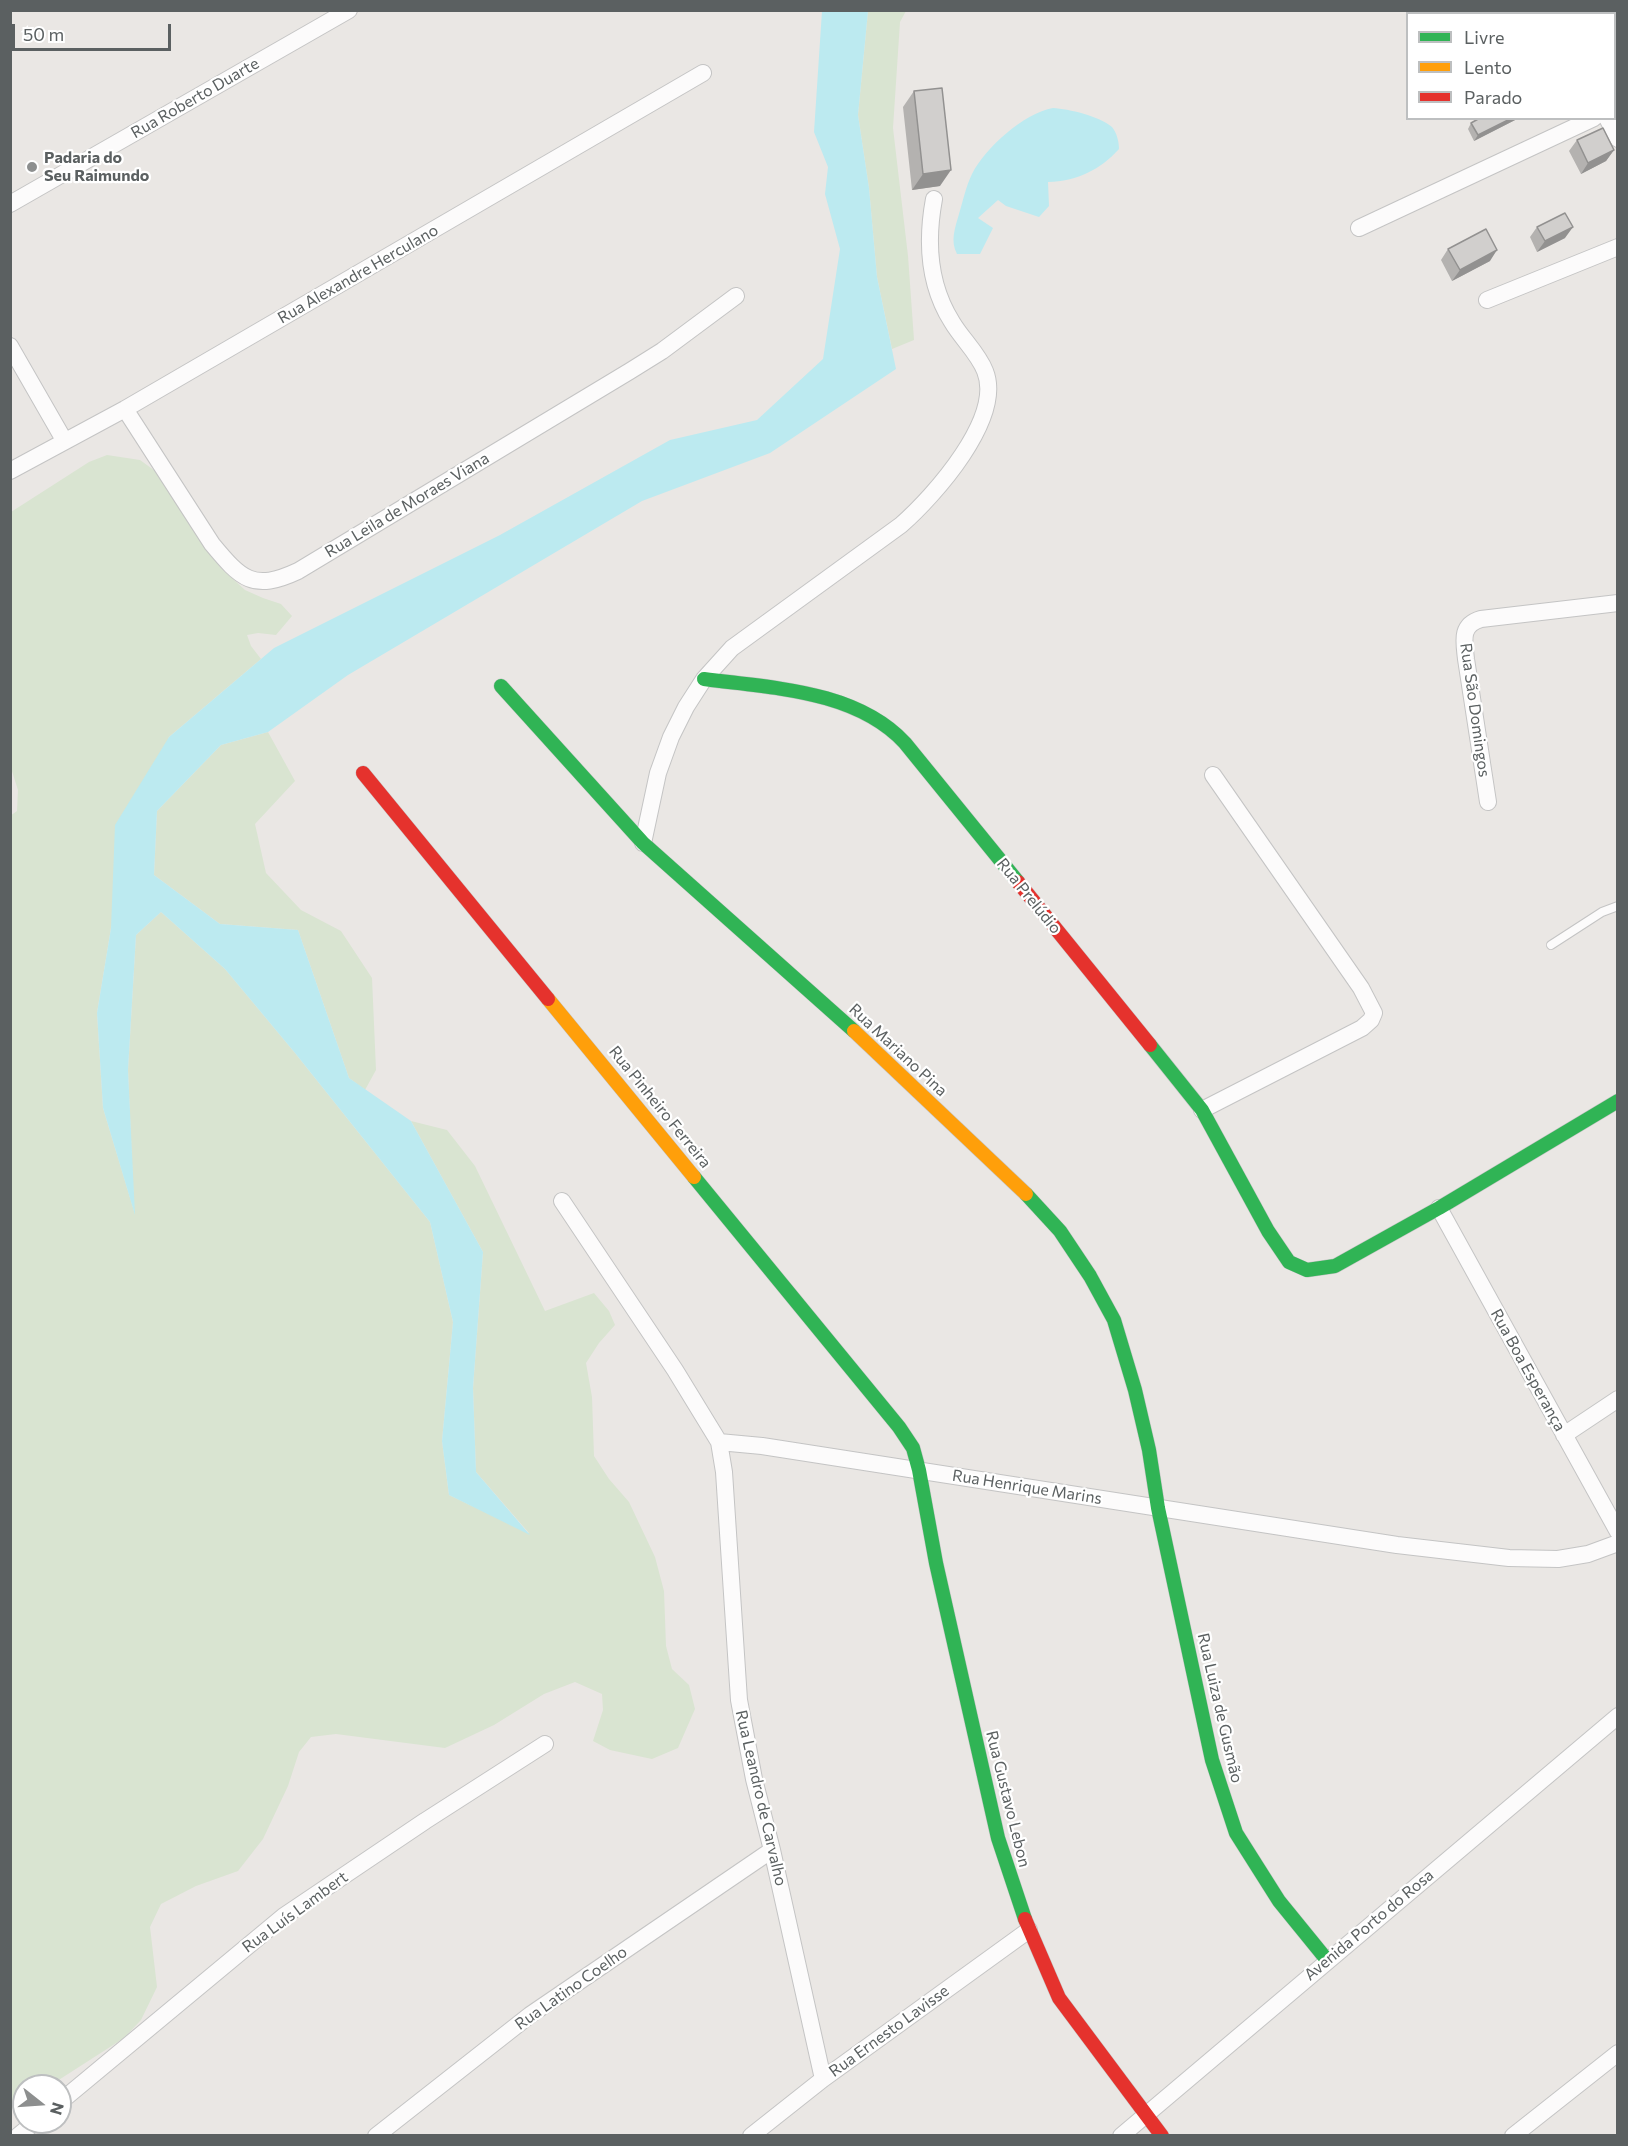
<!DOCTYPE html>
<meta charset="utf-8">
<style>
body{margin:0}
#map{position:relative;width:1628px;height:2146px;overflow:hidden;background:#eae7e4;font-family:Commissioner,sans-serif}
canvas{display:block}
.frame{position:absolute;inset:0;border:12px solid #5b6061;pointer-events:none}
.legend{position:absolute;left:1406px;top:12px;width:210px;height:108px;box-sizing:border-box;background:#fff;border:2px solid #bdbfc0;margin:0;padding:8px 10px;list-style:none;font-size:18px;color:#5b6061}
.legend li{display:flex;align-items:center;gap:12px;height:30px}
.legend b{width:30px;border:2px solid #bdbfc0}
.north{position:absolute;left:12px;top:2074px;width:60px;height:60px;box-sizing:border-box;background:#fff;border:2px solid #bdbfc0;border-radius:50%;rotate:107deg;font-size:16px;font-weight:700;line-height:24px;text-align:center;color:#5b6061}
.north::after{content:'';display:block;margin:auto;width:21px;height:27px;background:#8d8f8f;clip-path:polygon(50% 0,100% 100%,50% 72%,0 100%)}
.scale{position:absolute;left:12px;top:24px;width:159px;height:27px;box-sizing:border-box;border:3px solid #5b6061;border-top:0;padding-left:8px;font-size:18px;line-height:21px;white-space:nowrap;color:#5b6061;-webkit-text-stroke:4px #fff;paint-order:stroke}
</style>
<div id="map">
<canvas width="1628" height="2146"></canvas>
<div class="frame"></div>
<ul class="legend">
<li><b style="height:8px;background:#30b455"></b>Livre</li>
<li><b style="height:8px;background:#ff9f0a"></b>Lento</li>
<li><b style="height:8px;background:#e5322d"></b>Parado</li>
</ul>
<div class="north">N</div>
<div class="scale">50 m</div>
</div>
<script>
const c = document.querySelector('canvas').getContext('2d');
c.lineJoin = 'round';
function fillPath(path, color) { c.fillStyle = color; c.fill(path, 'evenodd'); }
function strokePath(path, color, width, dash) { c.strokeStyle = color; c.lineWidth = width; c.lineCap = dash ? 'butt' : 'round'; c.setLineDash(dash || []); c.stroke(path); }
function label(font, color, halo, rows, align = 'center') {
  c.font = font + ' Commissioner,sans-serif'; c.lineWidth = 4.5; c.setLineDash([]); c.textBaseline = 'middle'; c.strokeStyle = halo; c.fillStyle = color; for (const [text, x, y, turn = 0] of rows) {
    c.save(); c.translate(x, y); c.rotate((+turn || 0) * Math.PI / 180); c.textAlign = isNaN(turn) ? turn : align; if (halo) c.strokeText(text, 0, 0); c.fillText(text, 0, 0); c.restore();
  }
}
const green = new Path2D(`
 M868 11H906L900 22 893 128 908 256 914 340 892 349 877 277 869 188 858 115Z
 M107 455 140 460 158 473 220 567 245 590 263 598 281 604 292 616 276 635 258 633 247 635 251 646 261 659 169 737 111 928 97 1013 103 1108 134 1211 128 1070 136 935 161 912 225 969 295 1053 430 1222 453 1322 442 1441 449 1495 529 1533 476 1472 473 1388 483 1252 411 1121 447 1130 475 1166 545 1311 594 1293 609 1311 615 1325 599 1343 586 1363 592 1397 594 1456 609 1479 629 1502 655 1557 664 1591 666 1646 672 1669 689 1685 695 1709 678 1748 652 1759 610 1750 593 1741 603 1710 602 1694 575 1682 544 1694 494 1725 445 1748 336 1734 311 1737 299 1752 288 1786 263 1839 238 1871 196 1886 161 1904 150 1927 157 1987 141 2020 124 2038 54 2083 48 2086H24V2099L11 2110 10 816 17 811 18 790 10 765 11 512 89 462Z
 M268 732 295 781 255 824 266 873 301 910 341 931 372 978 376 1070 365 1090 349 1078 298 930 220 924 154 875 157 811 221 745Z`);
const water = new Path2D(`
 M822 11H868L858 115 869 188 877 277 896 369 770 453 642 501 348 675 268 732 221 745 157 811 154 875 220 924 298 930 349 1078 411 1121 483 1252 473 1388 476 1472 530 1535 449 1495 442 1441 453 1322 430 1222 295 1053 225 969 161 912 136 935 128 1070 135 1215 103 1108 97 1013 111 928 115 825 169 737 274 648 500 535 670 440 757 420 823 359 840 249 825 194 828 167 814 132Z
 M1053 108C1069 109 1099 116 1112 127 1117 133 1119 142 1119 149 1100 170 1077 181 1048 182L1049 206 1039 217 1006 206 998 200 978 218 993 228 980 254H957C950 241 955 228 959 214 963 201 966 186 972 174 985 148 1024 113 1053 108Z`);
const lane = new Path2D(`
 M1551 945 1602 912 1618 906`);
const street = new Path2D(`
 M1554 10 1555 14
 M1607 118 1618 139
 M10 204 349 10
 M1359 228 1594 118
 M1487 300 1618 247
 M10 346 64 440
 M125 409 212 544C241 579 253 592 298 571L630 371 662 351 736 296
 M10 471 125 409 703 73
 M1488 802 1466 659C1464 641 1460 625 1481 619L1618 603
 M643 843 658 773 671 737 686 707 704 679 732 648 901 525C934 496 1004 418 985 371 978 353 962 339 952 322 928 284 926 242 934 199
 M1202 1110 1362 1028 1371 1020 1374 1013 1361 988 1213 775
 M562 1201 675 1370 719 1442 724 1472 739 1700 754 1779 772 1850 823 2079
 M1439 1208 1618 1532
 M1564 1435 1618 1399
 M719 1442 762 1446 1397 1545 1509 1558 1558 1559 1588 1554 1618 1543
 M60 2102 284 1916 425 1821 545 1744
 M18 2136 35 2122
 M376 2136 530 2015 772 1850
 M751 2136 823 2079 1029 1930
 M1121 2136 1618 1716
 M1513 2136 1618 2053`);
const fast = new Path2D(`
 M704 679C771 688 856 690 905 743L1018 882
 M501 686 643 843 854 1031
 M1150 1045 1202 1110 1268 1231 1289 1262 1307 1270 1335 1266 1439 1208 1618 1101
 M694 1177 899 1427 913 1448 919 1470 936 1563 998 1838 1025 1919
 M1026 1194 1060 1231 1090 1276 1114 1320 1135 1390 1149 1450 1158 1508 1212 1760 1236 1833 1279 1901 1327 1960`);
const slow = new Path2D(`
 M548 999 694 1177
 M854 1031 1026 1194`);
const jam = new Path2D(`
 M363 773 548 999
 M1018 882 1150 1045
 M1025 1919 1059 1998 1162 2136`);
const wall = new Path2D(`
 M914 91 940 186 912 190 903 107Z
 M1480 118H1519L1474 141 1468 129 1471 123Z
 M1577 140 1614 150 1606 161 1581 174 1569 151Z
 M1537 227 1565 238 1537 252 1530 237Z
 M1448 249 1490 261 1452 281 1441 260Z`);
const shadedWall = new Path2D(`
 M1512 118H1519L1474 141 1478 135Z
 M1614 150 1606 161 1581 174 1588 163Z
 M951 170 940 186 912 190 923 174Z
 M1573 227 1565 238 1537 252 1545 241Z
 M1497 250 1490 261 1452 281 1460 270Z`);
const building = new Path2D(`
 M942 88 951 170 923 174 914 91Z
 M1480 118H1512L1478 135 1471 123Z
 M1603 128 1614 150 1588 163 1577 140Z
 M1565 213 1573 227 1545 241 1537 227Z
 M1486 229 1497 250 1460 270 1448 249Z`);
const markers = [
 [32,167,6,"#8d8f8f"]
];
const streetNames = [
 ["Rua Roberto Duarte",195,98,-30],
 ["Rua Alexandre Herculano",358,274,-30],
 ["Rua Leila de Moraes Viana",407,505,-31],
 ["Rua São Domingos",1475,710,82],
 ["Rua Prelúdio",1029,896,51],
 ["Rua Mariano Pina",898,1050,43],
 ["Rua Pinheiro Ferreira",660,1107,51],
 ["Rua Boa Esperança",1528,1370,61],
 ["Rua Henrique Marins",1027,1487,9],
 ["Rua Luiza de Gusmão",1220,1708,77],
 ["Rua Leandro de Carvalho",761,1798,77],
 ["Rua Gustavo Lebon",1008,1799,76],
 ["Rua Luís Lambert",295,1912,-36],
 ["Avenida Porto do Rosa",1369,1925,-40],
 ["Rua Latino Coelho",571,1988,-35],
 ["Rua Ernesto Lavisse",889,2031,-36]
];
const poiNames = [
 ["Padaria do",44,158],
 ["Seu Raimundo",44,176]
];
fillPath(green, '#d9e4d1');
fillPath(water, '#bceaf0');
strokePath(lane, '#c4c4c4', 10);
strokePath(street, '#c4c4c4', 18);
strokePath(fast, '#c4c4c4', 15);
strokePath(slow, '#c4c4c4', 15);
strokePath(jam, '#c4c4c4', 15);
strokePath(lane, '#fcfbfb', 8);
strokePath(street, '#fcfbfb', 16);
strokePath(fast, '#30b455', 14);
strokePath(slow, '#ff9f0a', 14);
strokePath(jam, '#e5322d', 14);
fillPath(wall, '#b4b2b0');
fillPath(shadedWall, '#929190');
fillPath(building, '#d1cfcd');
strokePath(building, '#929190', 1.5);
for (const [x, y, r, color] of markers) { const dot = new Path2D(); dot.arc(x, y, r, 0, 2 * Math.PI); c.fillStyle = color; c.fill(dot); strokePath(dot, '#fff', 2); }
label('16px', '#5b6061', '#fff', streetNames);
label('bold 16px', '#5b6061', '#fff', poiNames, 'left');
</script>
